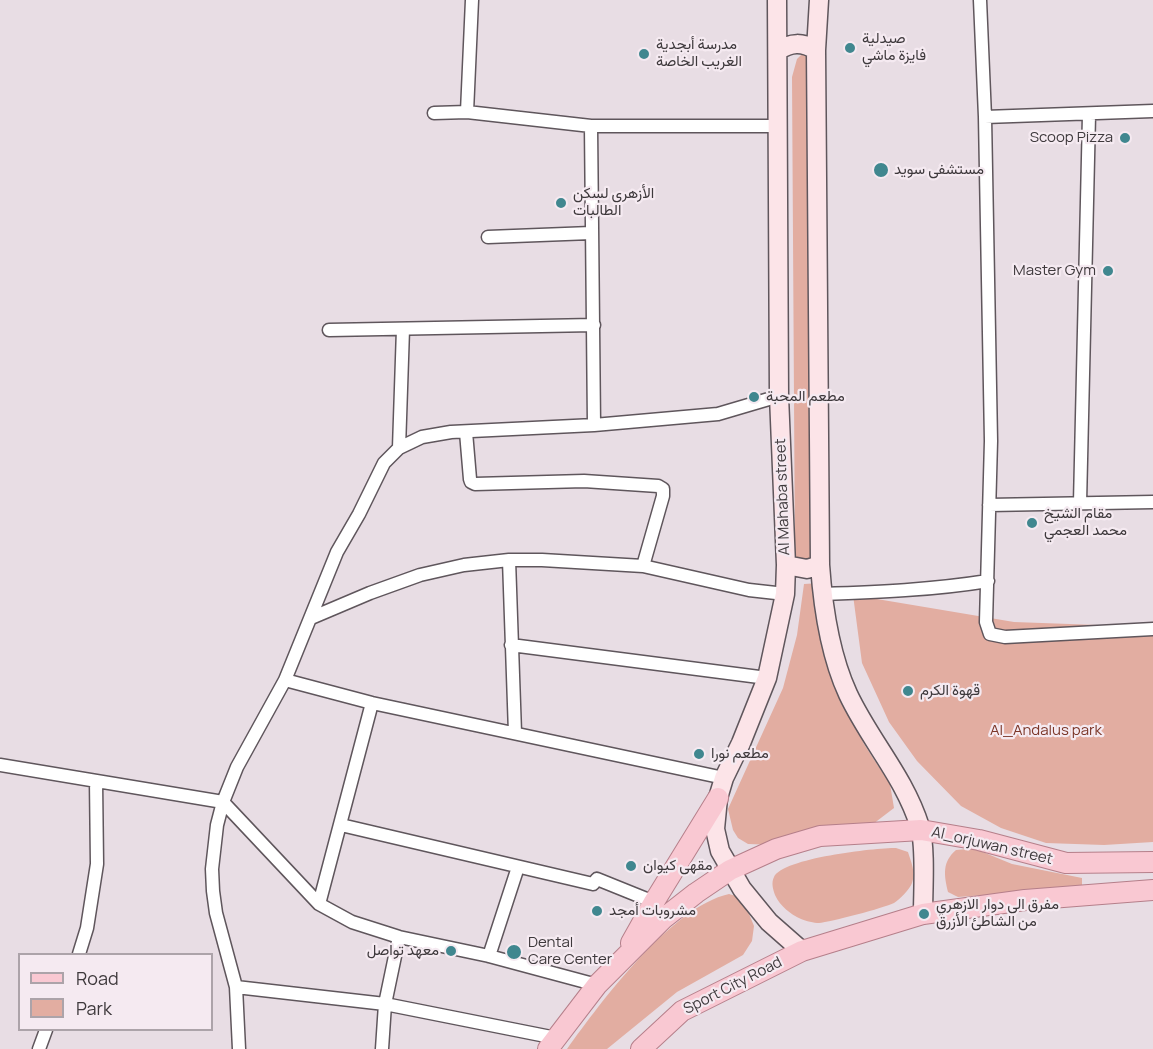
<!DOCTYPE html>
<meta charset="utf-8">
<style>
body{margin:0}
#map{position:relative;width:1153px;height:1049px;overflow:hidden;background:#e8dde4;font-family:Manrope,sans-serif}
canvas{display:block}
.legend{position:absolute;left:18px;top:953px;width:195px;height:78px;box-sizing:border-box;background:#f5eaf1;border:2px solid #aca3a9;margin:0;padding:8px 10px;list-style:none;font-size:18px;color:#3e393c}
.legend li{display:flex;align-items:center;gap:12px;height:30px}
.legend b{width:30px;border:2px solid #aca3a9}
</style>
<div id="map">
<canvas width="1153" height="1049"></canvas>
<ul class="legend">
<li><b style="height:8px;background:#f9c8d2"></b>Road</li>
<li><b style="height:16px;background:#e2ada1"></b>Park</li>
</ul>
</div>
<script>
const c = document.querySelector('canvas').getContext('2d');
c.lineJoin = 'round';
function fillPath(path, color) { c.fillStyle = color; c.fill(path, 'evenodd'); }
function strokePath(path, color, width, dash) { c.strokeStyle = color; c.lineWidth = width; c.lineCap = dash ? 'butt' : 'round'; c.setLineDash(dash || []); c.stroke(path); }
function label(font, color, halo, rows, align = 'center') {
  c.font = font + ' Manrope,Vazirmatn,sans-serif'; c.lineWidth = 4.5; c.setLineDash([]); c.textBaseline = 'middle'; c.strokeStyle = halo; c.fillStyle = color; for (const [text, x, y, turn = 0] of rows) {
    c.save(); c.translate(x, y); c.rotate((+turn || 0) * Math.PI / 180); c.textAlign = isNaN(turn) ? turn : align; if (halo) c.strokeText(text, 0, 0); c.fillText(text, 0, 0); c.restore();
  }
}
const green = new Path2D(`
 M803 53 807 54 806 81 809 108 816 560H795L792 77 797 59Z
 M820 583 839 690 864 744 890 784 894 808 873 824 775 845 748 844 738 838 733 830 728 809 783 688 797 635 804 584Z
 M853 595 1014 622 1153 627V842L1104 845 1046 843 1001 828 961 806 917 761 889 722 862 663Z
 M896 848 908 852C911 862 916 872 912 883 910 889 899 900 894 903 884 908 830 922 819 923 814 923 806 921 801 919 790 914 780 906 775 895 773 889 771 883 774 877 783 858 874 848 896 848Z
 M968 849 978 850 1012 864 1082 878V888L958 897 948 892C944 875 942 862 956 850Z
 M729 894 739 897 745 904 754 926 752 941 743 955 677 992 607 1049H567C601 1002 671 907 729 894Z`);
const minor = new Path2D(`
 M980 0 985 117 991 441 986 622 990 634 1005 637 1153 629
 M467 112 472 0
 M434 113 467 112 591 126H778
 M985 117 1153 111
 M591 126 594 425
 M488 237 591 233
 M329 330 594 325
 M466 432 470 479 471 482 475 484 584 481 658 486 663 489V496L643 566
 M399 448 403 329
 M1080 503 1089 115
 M989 505 1153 502
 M509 560 515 733
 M822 594C878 592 932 590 988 581
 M311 618 370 593 420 575 464 565 509 560H542L643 566 749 590 785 594
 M511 645 767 678
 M285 680 372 703 724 778
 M0 765 223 802 319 904 352 922 399 937 489 956 597 985
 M341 825 593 884 597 879 654 902
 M319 904 372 703
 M79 954 87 928 97 864 96 781
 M489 956 518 867
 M236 987 385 1004 556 1038
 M39 1049 46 1030
 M239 1049 236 987 216 913 213 891 212 869 217 825 223 802 237 767 285 680 337 552 359 514 384 463 399 448 422 437 451 432 594 425 718 414 779 396
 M382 1049 385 1004 399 937`);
const secondary = new Path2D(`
 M777 0 779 396 786 565 785 594 767 678 741 743 724 778 718 798 715 829 720 851 742 889 769 922 802 951
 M819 0 816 50 820 565C823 608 830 655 848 694 870 741 904 776 920 827 926 848 923 891 923 914
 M778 51C791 42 802 42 816 50
 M786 565 807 569 820 565`);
const primary = new Path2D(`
 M631 943 654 902 718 798
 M548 1049 597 985 664 918 696 893 730 870 776 849 820 836 921 830 979 840 1066 863 1153 862
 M641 1049 682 1011 802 951 923 914 1025 900 1153 890`);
const markers = [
 [850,48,6,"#40878f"],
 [644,54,6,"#40878f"],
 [1125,138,6,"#40878f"],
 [881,170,8,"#40878f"],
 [561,203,6,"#40878f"],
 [1108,271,6,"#40878f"],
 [754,397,6,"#40878f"],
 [1032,523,6,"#40878f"],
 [908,691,6,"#40878f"],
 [699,754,6,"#40878f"],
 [631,866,6,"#40878f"],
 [597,911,6,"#40878f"],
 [924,914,6,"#40878f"],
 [451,951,6,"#40878f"],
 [514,952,8,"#40878f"]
];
const poiNames = [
 ["صيدلية",862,39],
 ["فايزة ماشي",862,56],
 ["مدرسة أبجدية",656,45],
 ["الغريب الخاصة",656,62],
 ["Scoop Pizza",1113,138,"right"],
 ["مستشفى سويد",894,170],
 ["الأزهري لسكن",573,194],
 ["الطالبات",573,211],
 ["Master Gym",1096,271,"right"],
 ["مطعم المحبة",766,397],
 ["مقام الشيخ",1044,514],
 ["محمد العجمي",1044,531],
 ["قهوة الكرم",920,691],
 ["مطعم نورا",711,754],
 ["مقهى كيوان",643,866],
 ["مفرق الى دوار الازهري",936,905],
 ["من الشاطئ الأزرق",936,922],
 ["مشروبات أمجد",609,911],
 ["Dental",528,943],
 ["Care Center",528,960],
 ["معهد تواصل",439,951,"right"]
];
const streetNames = [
 ["Al Mahaba street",783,497,-92],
 ["Al_orjuwan street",992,846,13],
 ["Sport City Road",733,986,-27]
];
const parkNames = [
 ["Al_Andalus park",1046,731]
];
fillPath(green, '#e2ada1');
strokePath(minor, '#5f565c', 15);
strokePath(secondary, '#5f565c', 21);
strokePath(primary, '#b57f8a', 22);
strokePath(minor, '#fff', 12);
strokePath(secondary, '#fce4e8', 18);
strokePath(primary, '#f9c8d2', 20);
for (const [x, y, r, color] of markers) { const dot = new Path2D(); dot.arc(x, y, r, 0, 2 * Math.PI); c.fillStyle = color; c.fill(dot); strokePath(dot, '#f5eaf1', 2); }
label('15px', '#3e393c', '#f5eaf1', poiNames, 'left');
label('15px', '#3e393c', '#f5eaf1', streetNames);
label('15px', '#7c3729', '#f5eaf1', parkNames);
</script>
